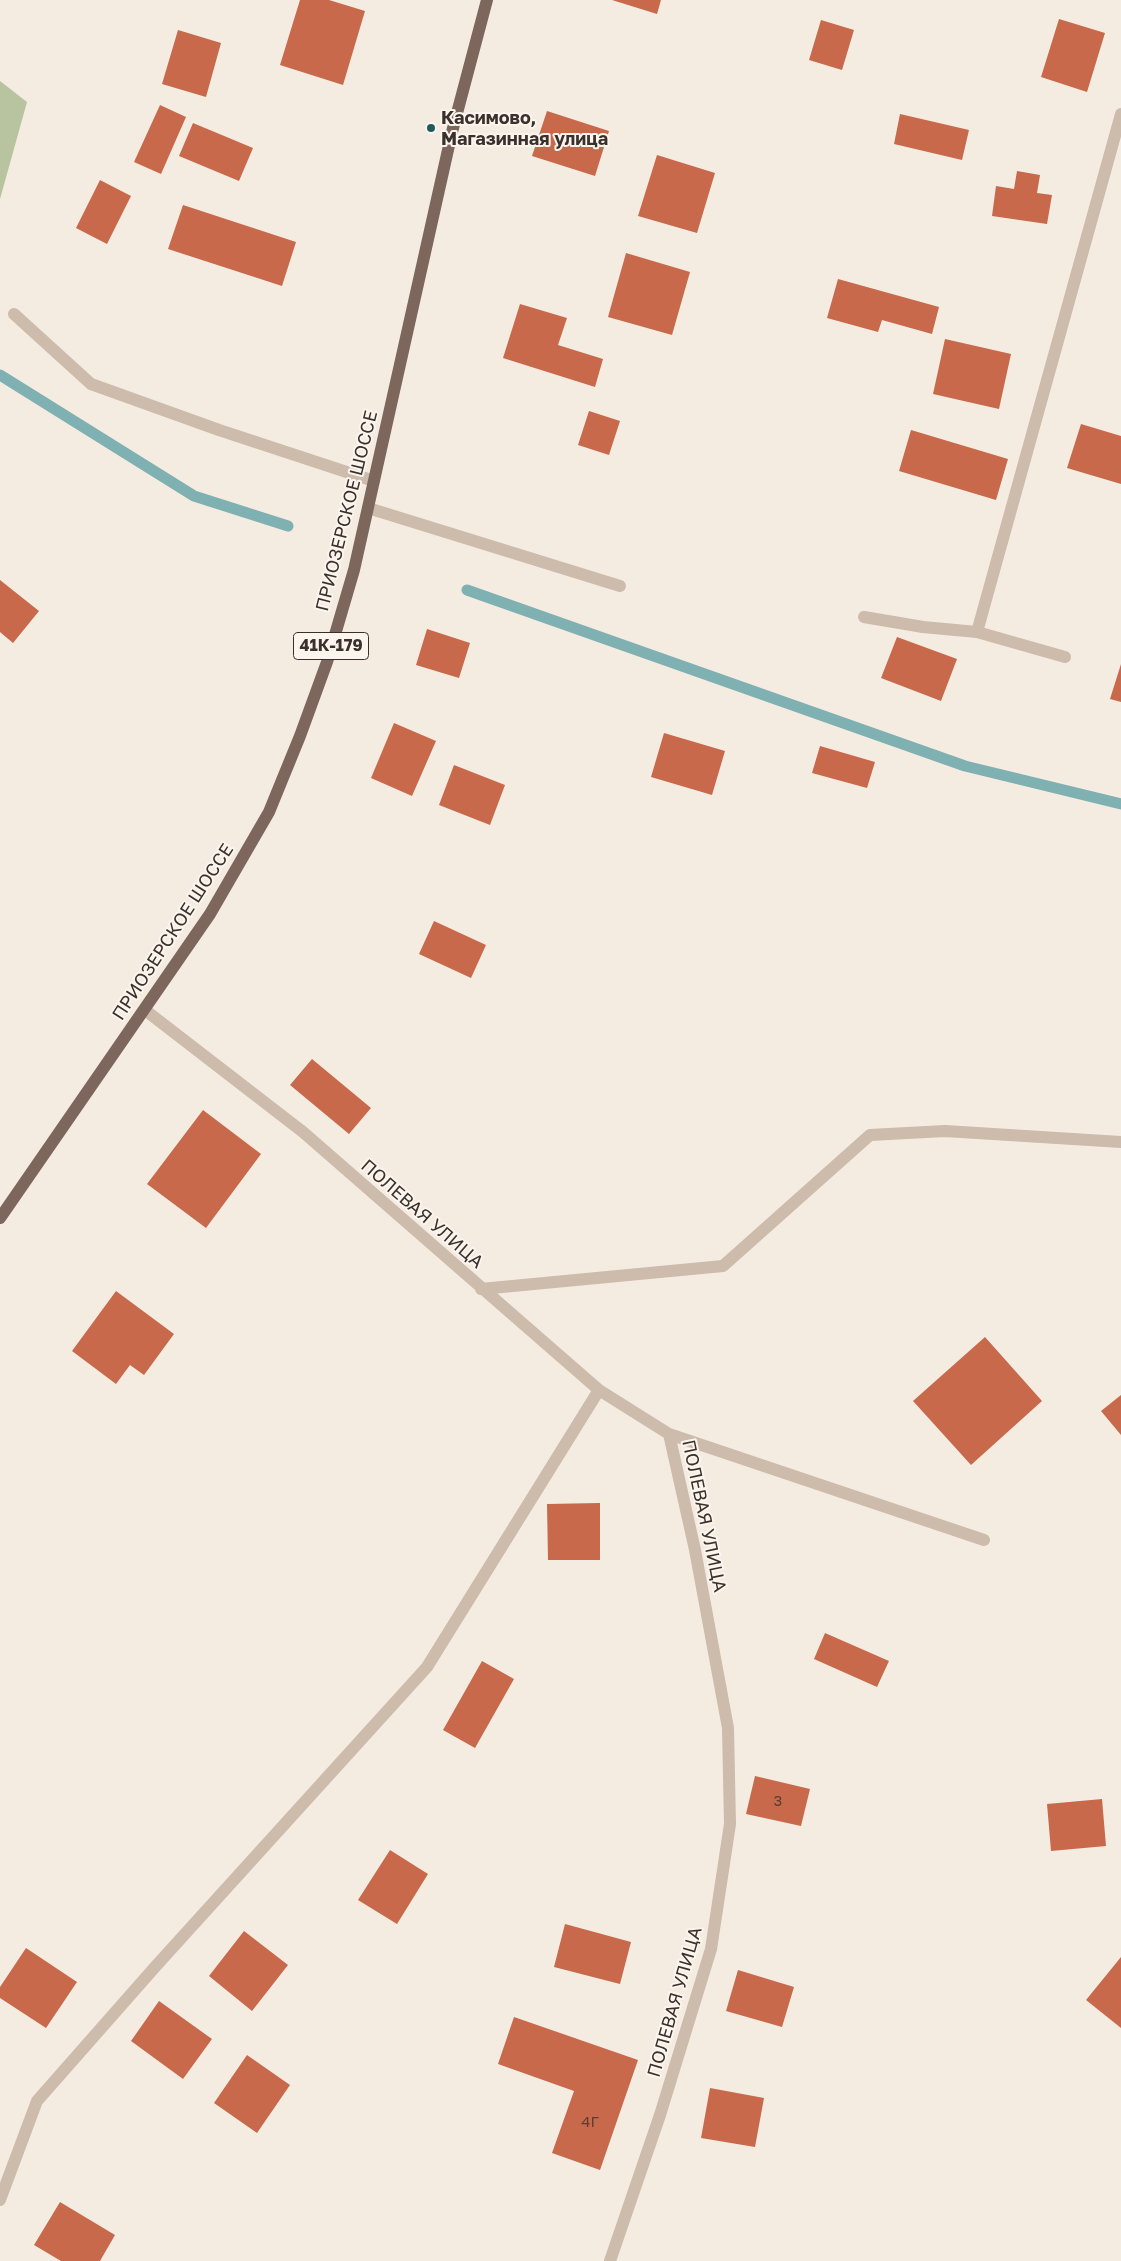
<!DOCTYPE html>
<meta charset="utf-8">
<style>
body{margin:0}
canvas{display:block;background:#f4ebe1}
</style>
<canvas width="1121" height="2261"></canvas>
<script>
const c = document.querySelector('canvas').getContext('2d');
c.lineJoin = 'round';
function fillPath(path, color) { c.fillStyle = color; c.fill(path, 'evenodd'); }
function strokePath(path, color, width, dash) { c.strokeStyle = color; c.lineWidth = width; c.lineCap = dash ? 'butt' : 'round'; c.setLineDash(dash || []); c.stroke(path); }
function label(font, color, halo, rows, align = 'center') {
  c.font = font + ' "Golos Text",sans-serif'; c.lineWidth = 4; c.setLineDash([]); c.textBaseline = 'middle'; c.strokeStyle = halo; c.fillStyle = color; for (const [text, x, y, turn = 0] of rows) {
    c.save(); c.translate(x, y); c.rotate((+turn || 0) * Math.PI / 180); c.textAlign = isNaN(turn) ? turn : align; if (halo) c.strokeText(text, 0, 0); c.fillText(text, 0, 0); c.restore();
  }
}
const green = new Path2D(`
 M0 81 27 102 0 199Z`);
const stream = new Path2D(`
 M0 375 194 496 288 526
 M467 590 965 766 1121 804`);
const building = new Path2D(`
 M300 0H329L365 11 343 85 280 65Z
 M612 0H661L657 14Z
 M1059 19 1105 33 1087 92 1041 77Z
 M821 20 854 30 842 70 809 60Z
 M178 30 221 43 206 97 162 84Z
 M160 105 186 117 161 174 134 162Z
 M547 111 609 131 595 176 532 156Z
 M900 114 969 130 962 160 894 144Z
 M193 123 253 148 239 181 179 156Z
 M657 155 715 173 697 233 638 216Z
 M1017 171 1040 175 1037 193 1052 195 1047 224 992 216 996 186 1014 189Z
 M100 180 131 196 107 244 76 228Z
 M183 205 296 242 282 286 168 249Z
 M626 253 690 272 672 335 608 317Z
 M838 279 939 307 932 334 882 320 878 332 827 318Z
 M520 304 567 318 558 345 603 359 595 387 503 358Z
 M945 339 1011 354 999 409 933 394Z
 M589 411 620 421 609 455 578 445Z
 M1081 424 1121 436V484L1067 468Z
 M911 430 1008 459 996 500 899 471Z
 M0 580 39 611 13 643 0 632Z
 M427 629 470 643 459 678 416 665Z
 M897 637 957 659 941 701 881 678Z
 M1121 664V702L1110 699Z
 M394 723 436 741 412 796 371 778Z
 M664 733 725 751 712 795 651 777Z
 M820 746 875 762 867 788 812 773Z
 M454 765 505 785 490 825 439 805Z
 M434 921 486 945 471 978 419 954Z
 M312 1059 371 1108 349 1134 290 1085Z
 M203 1110 261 1154 206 1228 147 1184Z
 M116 1291 174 1334 144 1375 130 1365 116 1384 72 1351Z
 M985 1337 1042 1401 971 1465 913 1401Z
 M1121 1395V1435L1101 1411Z
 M600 1503V1560H548L547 1504Z
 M825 1633 889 1661 877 1687 814 1659Z
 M482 1661 514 1679 475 1748 443 1730Z
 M755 1776 810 1789 801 1826 746 1814Z
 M1102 1799 1106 1846 1051 1851 1047 1804Z
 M390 1850 428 1874 397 1924 358 1900Z
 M565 1924 631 1942 620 1984 554 1967Z
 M244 1931 288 1965 252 2011 209 1976Z
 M26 1948 77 1982 46 2028 0 1998V1987Z
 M1121 1957V2028L1086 2000Z
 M738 1970 794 1987 782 2027 726 2011Z
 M159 2001 212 2039 183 2079 131 2041Z
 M514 2017 638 2060 600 2170 552 2153 574 2091 498 2064Z
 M247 2055 290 2085 257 2133 214 2103Z
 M710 2088 764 2098 755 2147 701 2138Z
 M60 2202 115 2235 100 2261H61L34 2245Z`);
const service = new Path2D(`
 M14 314 91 384 219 430 374 481
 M368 508 620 586
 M864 617 923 627 977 632 1065 657`);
const minor = new Path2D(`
 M977 632 1121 114
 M145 1010 303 1132 599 1390 669 1434 695 1550 728 1728 730 1824 711 1949 660 2115 610 2261
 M481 1289 723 1266 870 1135 945 1131 1121 1142
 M669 1434 984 1540
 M0 2200 37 2101 155 1967 427 1667 599 1390`);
const primary = new Path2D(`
 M0 1218 210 914 269 812 300 736 327 662 354 570 452 132 487 0`);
const markers = [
 [431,128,5,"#1f5a5e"]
];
const numberNames = [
 ["3",778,1801],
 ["4Г",590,2122]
];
const shields = [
 [331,646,75]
];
const shieldNames = [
 ["41К-179",331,646]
];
const poiNames = [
 ["Касимово,",441,118],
 ["Магазинная улица",441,139]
];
const streetNames = [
 ["ПРИОЗЕРСКОЕ ШОССЕ",347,511,-76],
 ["ПРИОЗЕРСКОЕ ШОССЕ",173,932,-57],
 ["ПОЛЕВАЯ УЛИЦА",422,1214,41],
 ["ПОЛЕВАЯ УЛИЦА",704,1516,78],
 ["ПОЛЕВАЯ УЛИЦА",675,2002,-74]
];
fillPath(green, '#b8c4a0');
strokePath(stream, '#7fb0b2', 11);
fillPath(building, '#c8694b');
strokePath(service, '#cdbbac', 12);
strokePath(minor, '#cdbbac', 12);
strokePath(primary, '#7d675c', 12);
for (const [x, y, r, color] of markers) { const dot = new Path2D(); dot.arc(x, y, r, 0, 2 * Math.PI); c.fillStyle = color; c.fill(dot); strokePath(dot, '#fbf5ee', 2); }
label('15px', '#5e3e33', null, numberNames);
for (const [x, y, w] of shields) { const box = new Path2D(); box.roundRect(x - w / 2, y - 13.5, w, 27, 4); c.fillStyle = '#fbf5ee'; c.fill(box); strokePath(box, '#3b302b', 1); }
label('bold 16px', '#3b302b', null, shieldNames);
label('bold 18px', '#3b302b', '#fbf5ee', poiNames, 'left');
label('18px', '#3b302b', '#fbf5ee', streetNames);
</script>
